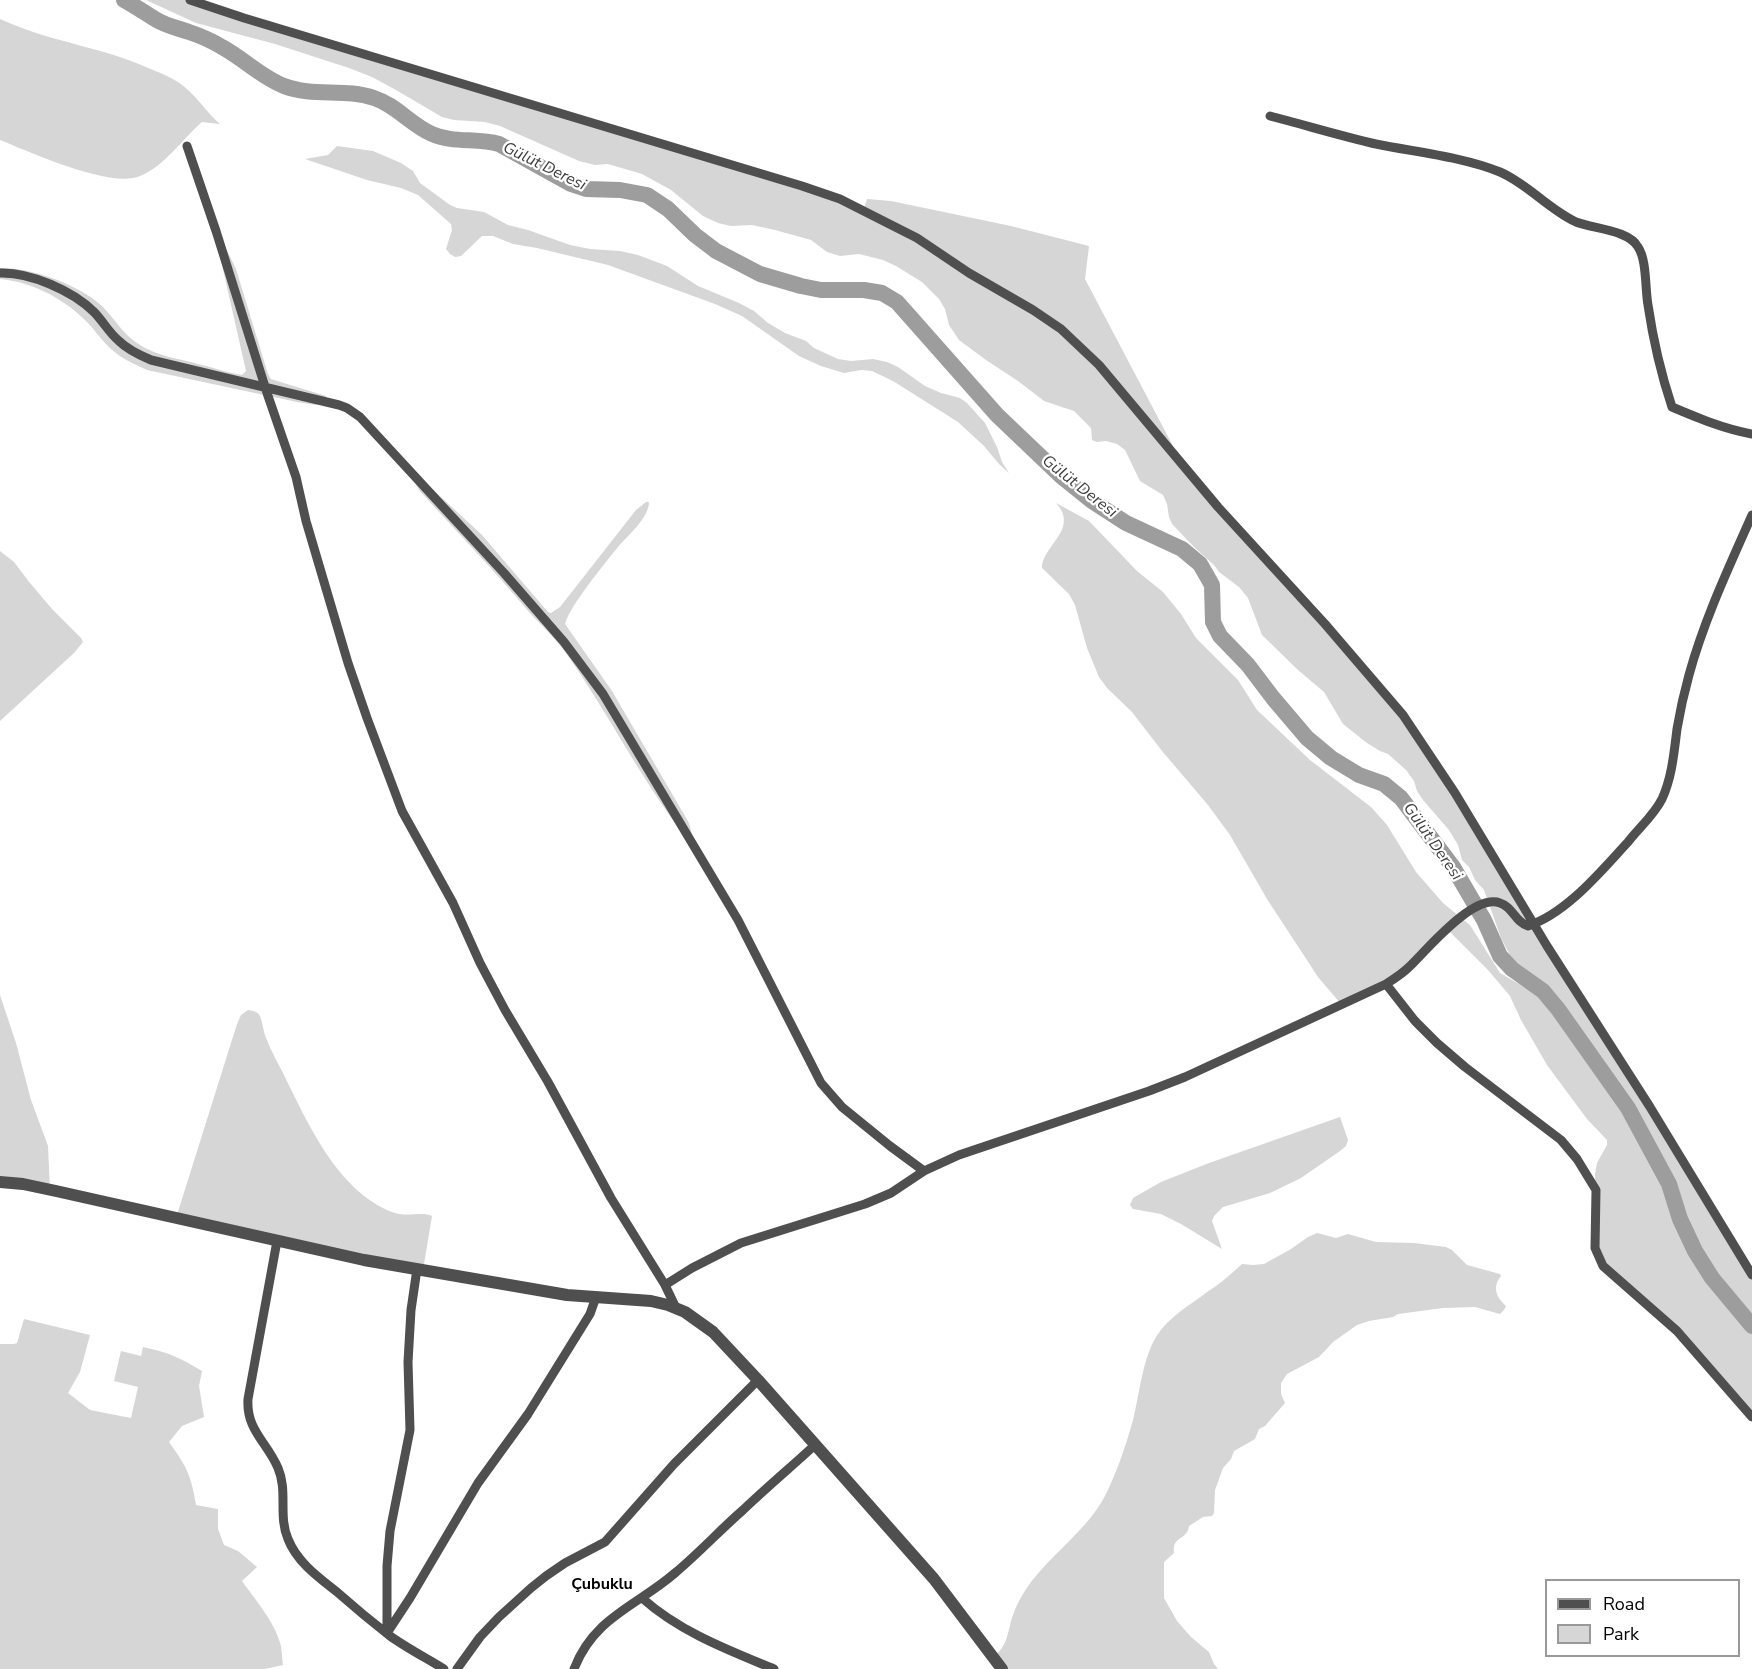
<!DOCTYPE html>
<meta charset="utf-8">
<style>
body{margin:0}
#map{position:relative;width:1752px;height:1669px;overflow:hidden;background:#fff;font-family:"Nunito Sans",sans-serif}
canvas{display:block}
.legend{position:absolute;left:1545px;top:1579px;width:195px;height:78px;box-sizing:border-box;background:#fff;border:2px solid #999;margin:0;padding:8px 10px;list-style:none;font-size:18px;color:#000}
.legend li{display:flex;align-items:center;gap:12px;height:30px}
.legend b{width:30px;border:2px solid #999}
</style>
<div id="map">
<canvas width="1752" height="1669"></canvas>
<ul class="legend">
<li><b style="height:8px;background:#4f4f4f"></b>Road</li>
<li><b style="height:16px;background:#d6d6d6"></b>Park</li>
</ul>
</div>
<script>
const c = document.querySelector('canvas').getContext('2d');
c.lineJoin = 'round';
function fillPath(path, color) { c.fillStyle = color; c.fill(path, 'evenodd'); }
function strokePath(path, color, width, dash) { c.strokeStyle = color; c.lineWidth = width; c.lineCap = dash ? 'butt' : 'round'; c.setLineDash(dash || []); c.stroke(path); }
function label(font, color, halo, rows, align = 'center') {
  c.font = font + ' "Nunito Sans",sans-serif'; c.lineWidth = 4.5; c.setLineDash([]); c.textBaseline = 'middle'; c.strokeStyle = halo; c.fillStyle = color; for (const [text, x, y, turn = 0] of rows) {
    c.save(); c.translate(x, y); c.rotate((+turn || 0) * Math.PI / 180); c.textAlign = isNaN(turn) ? turn : align; if (halo) c.strokeText(text, 0, 0); c.fillText(text, 0, 0); c.restore();
  }
}
const green = new Path2D(`
 M146 0H190L864 209 867 199 891 201 1011 226 1089 246 1085 279 1183 465 1403 715 1752 1275V1417L1677 1331 1598 1256 1595 1174 1597 1163 1607 1145V1140L1587 1119 1547 1065 1521 1020 1510 996 1488 970 1447 929 1409 967 1341 1004 1318 977 1267 899 1230 835 1208 805 1162 751 1132 712 1107 688 1099 677 1087 648 1075 605 1069 594 1042 568C1042 546 1080 529 1056 503L1089 521 1137 571 1163 592 1181 614 1196 638 1238 680 1257 710 1310 760 1371 807 1387 825 1416 872 1443 903 1470 925 1500 973 1536 994 1545 989V985L1513 961 1501 938 1484 890 1475 880 1469 867 1462 860 1458 845 1449 830 1423 800 1417 791 1414 781 1406 770 1388 754 1380 751 1367 743 1343 724 1324 692 1298 670 1262 635 1248 598 1239 587 1219 572 1214 565 1195 548 1172 524 1169 517 1167 504 1163 495 1140 481 1125 450 1117 444 1106 441 1097 442 1092 440 1091 428 1074 411 1044 401 1018 381 986 360 959 340 949 325 945 309 939 299 922 282 896 266 883 260 859 254 840 256 827 252 811 240 775 230 752 225 731 226 718 223 703 216 671 190 642 174 608 164 595 165 579 161 500 126 485 122 454 120 442 117 396 90 372 77 349 68 275 44 196 23Z
 M0 19C49 42 104 47 153 70 161 73 170 77 178 82 195 93 205 111 220 124L202 122C182 139 165 166 140 176 111 189 30 152 0 140Z
 M337 146 373 151 401 163 413 171 420 183 450 205 457 208 484 212 508 225 528 230 570 245 590 249 620 251 638 255 667 266 698 286 739 303 754 311 768 323 785 333 806 341 814 348 838 359 851 361 873 359 887 362 898 367 925 386 941 393 960 398 967 403 985 423 997 447 1002 462 1009 473 999 464 984 446 958 422 893 381 872 371 861 370 844 373 821 366 799 356 742 316 715 304 608 265 537 248 513 244 493 236H482L461 256 455 257 450 254 446 249 452 230 451 224 418 195 401 188 367 180 305 159 328 155Z
 M223 242 236 269 268 374 271 379 326 396 327 399 326 403 316 405 297 402 147 370C134 364 122 359 111 349 102 341 95 330 86 321 63 298 32 282 0 279V268C30 267 80 285 102 306 114 318 122 333 137 343 155 356 181 359 202 365 215 368 229 373 242 375L246 371 217 243Z
 M412 476 427 484 482 535 548 612 551 613 560 607 636 510 646 502H649C649 518 628 535 618 547 605 563 569 607 565 624L612 691 671 792 689 823 695 846H693C643 785 609 713 563 649 553 636 540 624 529 612 494 570 456 531 419 490Z
 M0 551 14 562 30 583 52 609 81 638 83 642 74 653 0 721Z
 M0 995 16 1043 31 1100 48 1146 50 1190 0 1182Z
 M248 1010C253 1011 257 1011 260 1016 263 1023 263 1031 266 1038 271 1051 278 1063 284 1075 308 1124 338 1191 392 1212 407 1218 421 1211 432 1216L423 1270 176 1218 237 1024 241 1015Z
 M1340 1117 1348 1140 1346 1146 1340 1151 1301 1178 1270 1193 1223 1207 1214 1216 1212 1221 1222 1249 1181 1224 1161 1214 1133 1209 1130 1205 1133 1198 1161 1182 1209 1163Z
 M1317 1233 1336 1238 1348 1234 1376 1242 1414 1243 1446 1247 1452 1250 1467 1265 1500 1274 1501 1276C1492 1287 1496 1297 1506 1306L1504 1310 1500 1314 1475 1307 1443 1308 1398 1314 1393 1317 1369 1321 1357 1325 1333 1342 1319 1357 1287 1374 1281 1383V1394L1285 1403 1265 1426 1259 1429 1255 1439 1234 1451 1231 1459 1223 1468 1215 1490 1214 1513 1212 1516 1203 1517 1189 1526C1187 1541 1172 1535 1174 1553L1164 1562V1598L1177 1621 1191 1637 1209 1652 1214 1664 1218 1669H1002L992 1657C1010 1647 1007 1627 1015 1610 1017 1604 1020 1599 1023 1594 1046 1556 1088 1532 1107 1492 1118 1469 1126 1445 1133 1420 1140 1392 1142 1361 1156 1337 1168 1317 1189 1306 1207 1292 1220 1284 1231 1274 1242 1264L1253 1265 1264 1264 1291 1249 1308 1237Z
 M24 1319 90 1335 80 1372 68 1393 90 1410 131 1418 138 1387 114 1381 121 1351 141 1356 143 1347C167 1352 181 1358 202 1371L199 1386 204 1417 182 1426 169 1442C187 1467 191 1475 196 1505L218 1509V1529L224 1545 238 1551 257 1567 242 1581C256 1601 275 1622 281 1646 282 1652 282 1659 283 1665L265 1669H0V1344H14L17 1343Z`);
const river = new Path2D(`
 M124 0C135 6 145 13 155 19 166 26 178 28 189 32 201 36 212 41 222 47 244 59 261 77 284 86 313 97 345 88 374 98 396 105 411 125 432 134 452 143 477 138 499 144L571 184 586 189 620 190 647 195 668 209 695 235 716 251 760 274 801 286 821 290H864L882 293 897 302 997 415 1061 476 1092 501 1126 523 1182 549 1200 564 1212 585 1213 622 1220 636 1248 665 1273 698 1307 738 1331 758 1359 775 1384 784 1401 798 1453 867 1484 920 1500 956 1512 969 1543 991 1558 1009 1628 1108 1669 1184 1680 1219 1695 1251 1712 1278 1752 1326`);
const minor = new Path2D(`
 M190 0 244 18 802 186 840 199 917 238 969 273 1033 310 1061 329 1099 365 1218 507 1325 624 1403 715 1455 793 1547 946 1650 1107 1752 1275
 M1270 116C1305 125 1341 136 1376 144 1415 152 1464 157 1500 172 1528 184 1548 209 1576 222 1594 229 1629 230 1638 247 1647 260 1645 289 1648 305 1653 339 1661 374 1672 407 1698 418 1724 429 1752 434
 M187 146 216 231 267 393 296 477 306 521 348 663 367 718 402 811 453 903 480 963 505 1010 548 1082 611 1198 665 1285 676 1308
 M0 273C30 272 73 291 94 312 103 321 109 333 119 341 128 350 139 355 151 360L339 405 347 408 360 417 504 573 564 642 603 694 738 920 821 1083 842 1107 890 1146 924 1171
 M1386 984 1415 1021 1437 1043 1465 1067 1561 1140 1577 1159 1596 1190 1595 1248 1603 1266 1677 1331 1752 1417
 M277 1241 248 1399C246 1430 267 1442 278 1468 288 1491 278 1516 288 1539 297 1562 318 1577 337 1592 354 1607 372 1622 390 1636 407 1648 426 1658 444 1669
 M665 1285 692 1268 741 1243 865 1204 891 1193 924 1171 959 1155 1149 1091 1185 1077 1386 984C1394 979 1402 974 1409 967 1426 951 1473 893 1500 903 1513 907 1515 922 1528 926 1567 913 1601 871 1628 842 1639 828 1654 815 1662 799 1672 777 1674 753 1677 729 1680 711 1684 693 1689 675 1704 620 1729 567 1752 515
 M642 1598C680 1632 728 1650 774 1669
 M387 1633 410 1598 478 1483 528 1414 590 1314 596 1297
 M387 1633V1566L390 1531 410 1430 408 1362 411 1310 417 1269
 M457 1669 480 1637 499 1617 531 1588 546 1576 565 1563 605 1542 674 1464 758 1380
 M574 1669C594 1617 637 1606 675 1573 699 1553 720 1530 743 1510 766 1488 791 1467 815 1445`);
const tertiary = new Path2D(`
 M0 1182 23 1184 56 1191 364 1260 567 1295 651 1301 668 1305 685 1312 713 1332 758 1380 934 1579 1002 1669`);
const waterNames = [
 ["Gülüt Deresi",544,167,26],
 ["Gülüt Deresi",1079,487,38],
 ["Gülüt Deresi",1432,842,55]
];
const neighbourhoodNames = [
 ["Çubuklu",602,1585]
];
fillPath(green, '#d6d6d6');
strokePath(river, '#9d9d9d', 16);
strokePath(minor, '#4f4f4f', 9);
strokePath(tertiary, '#4f4f4f', 12);
label('italic 16px', '#3e3e3e', '#fff', waterNames);
label('bold 16px', '#000', '#fff', neighbourhoodNames);
</script>
